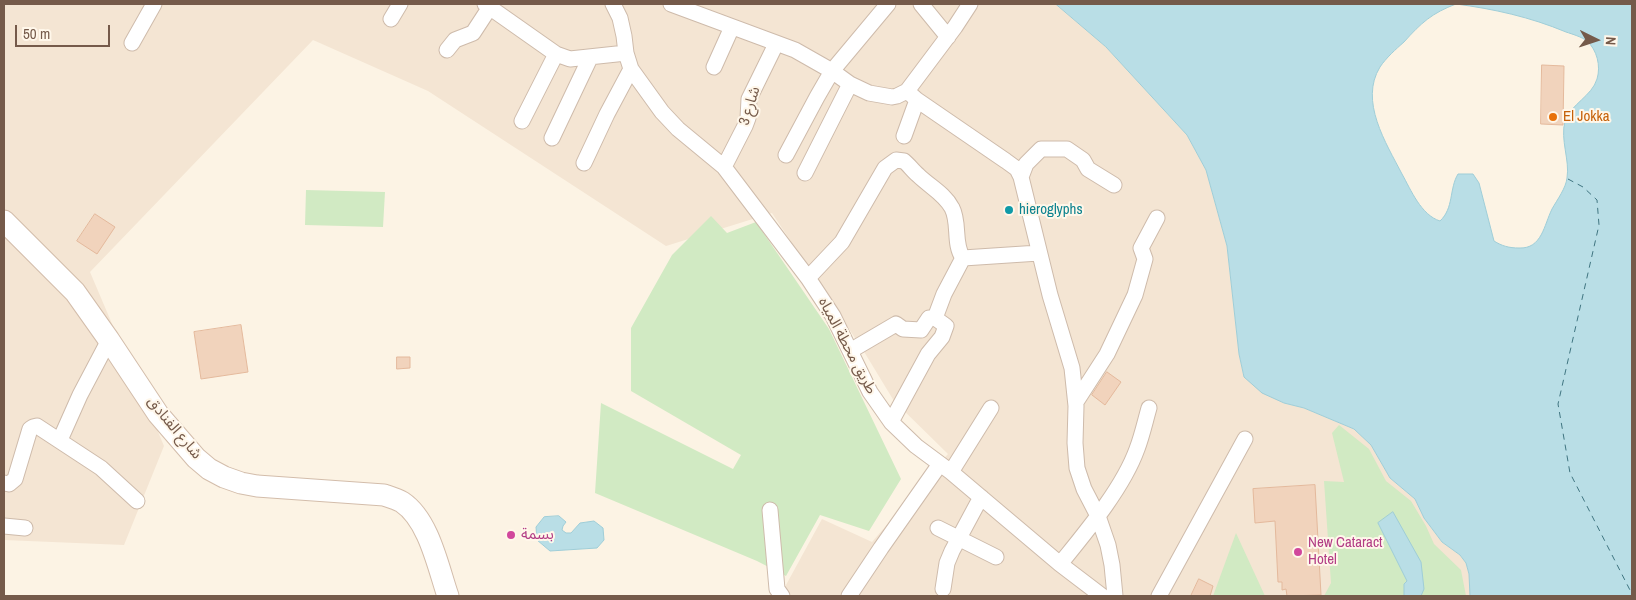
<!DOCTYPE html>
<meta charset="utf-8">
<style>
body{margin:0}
#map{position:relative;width:1636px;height:600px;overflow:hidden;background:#fcf3e4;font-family:"Archivo Narrow",sans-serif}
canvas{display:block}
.frame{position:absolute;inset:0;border:5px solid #755a4a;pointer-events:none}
.north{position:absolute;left:1571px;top:15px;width:50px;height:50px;-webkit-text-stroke:4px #fff7ea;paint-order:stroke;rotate:94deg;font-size:14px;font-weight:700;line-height:20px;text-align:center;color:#755a4a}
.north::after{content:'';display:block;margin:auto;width:18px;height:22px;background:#755a4a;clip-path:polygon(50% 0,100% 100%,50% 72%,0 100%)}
.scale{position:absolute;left:15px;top:25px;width:95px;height:22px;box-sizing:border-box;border:2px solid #755a4a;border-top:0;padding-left:6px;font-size:15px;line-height:18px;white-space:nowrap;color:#755a4a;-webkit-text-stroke:4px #fff7ea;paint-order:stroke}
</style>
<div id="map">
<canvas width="1636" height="600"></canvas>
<div class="frame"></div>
<div class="north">N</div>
<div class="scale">50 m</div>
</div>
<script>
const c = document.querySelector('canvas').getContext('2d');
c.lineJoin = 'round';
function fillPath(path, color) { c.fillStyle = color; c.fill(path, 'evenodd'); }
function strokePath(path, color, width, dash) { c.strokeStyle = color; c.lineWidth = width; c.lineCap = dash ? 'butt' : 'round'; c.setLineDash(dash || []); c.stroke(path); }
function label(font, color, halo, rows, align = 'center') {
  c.font = font + ' "Archivo Narrow","Noto Sans Arabic",sans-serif'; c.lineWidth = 4; c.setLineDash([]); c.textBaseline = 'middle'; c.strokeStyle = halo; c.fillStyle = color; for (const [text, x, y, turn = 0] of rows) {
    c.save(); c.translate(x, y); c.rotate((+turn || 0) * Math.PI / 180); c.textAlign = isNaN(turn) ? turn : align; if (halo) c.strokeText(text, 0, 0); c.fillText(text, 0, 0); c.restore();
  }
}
const residential = new Path2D(`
 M4 4H1056L1106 47 1187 135 1206 170 1227 246 1239 354 1244 377 1284 403 1304 408 1354 429 1371 445 1390 478 1415 499 1424 518 1442 542 1460 555 1466 563 1469 574 1470 596H780L822 519 872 542 948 454 894 401 863 350 772 213 666 246 428 91 313 40 90 272 164 446 124 545 4 540Z`);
const green = new Path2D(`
 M306 190 385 192 383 227 305 225Z
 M711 216 727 233 756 222 829 329 901 479 869 531 820 515 786 576 757 561 595 493 601 403 733 469 741 455 631 391V328L672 255Z
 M1339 425 1369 449 1386 481 1411 501 1426 526 1434 544 1461 570 1466 596H1324L1331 583 1324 481 1344 482 1332 433Z
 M1236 533 1265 596H1213Z`);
const water = new Path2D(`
 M1056 4H1632V596H1470L1469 574 1466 563 1460 555 1442 542 1424 518 1415 499 1390 478 1371 445 1354 429 1304 408 1284 403 1262 393 1244 377 1239 354 1227 246 1206 170 1187 135 1106 47ZM1456 4C1494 9 1530 17 1566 32 1572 34 1582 37 1587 41 1597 50 1601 66 1597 79 1592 96 1571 104 1565 121 1560 140 1570 160 1567 178 1566 188 1557 200 1552 209 1544 225 1542 249 1519 248 1509 248 1502 246 1494 241L1479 183 1473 174H1458C1449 189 1454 208 1440 221 1421 215 1411 190 1402 174 1386 143 1359 101 1380 67 1386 58 1396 49 1404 42 1421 23 1432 13 1456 4Z
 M1393 512 1421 562 1424 589 1421 596H1404V584L1407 581 1378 523Z
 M559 516 566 522 563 526 562 530 566 533H571L580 523 594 521 603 528 604 540 597 548 550 551 537 540 536 527 544 517Z`);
const ferry = new Path2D(`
 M1568 179 1583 187 1597 200 1599 225 1558 404 1570 473 1632 594`);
const building = new Path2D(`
 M1542 65 1564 66 1563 125 1541 124Z
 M95 214 115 227 97 254 77 241Z
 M241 325 248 372 201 379 194 332Z
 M397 357H410V368L397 369Z
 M1107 372 1121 382 1105 405 1092 395Z
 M1315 485 1321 595 1287 596 1286 589 1282 590V582H1278L1275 521 1255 523 1253 489Z
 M1199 579 1213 586 1210 596H1191Z`);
const street = new Path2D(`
 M485 4 556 54 570 59 626 53
 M613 4 620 18 624 36 626 53 631 69 662 112 678 129 724 167 808 278 833 316 870 392 891 422 916 446 951 472 1060 564 1102 596
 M671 4 795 50 832 71 850 84 869 93 892 97 897 96 907 91 955 27 970 4
 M921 4 948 37
 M391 19 400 4
 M132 43 154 4
 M447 50 455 40 473 33 490 7
 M714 67 732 27
 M907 91 917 100 1006 161 1017 169 1021 177 1050 295 1072 368 1076 406 1075 443 1077 468 1084 489 1098 516 1108 545 1112 565 1115 596
 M522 121 556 54
 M904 136 917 100
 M552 138 590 58
 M786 155 817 97 832 71 888 4
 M584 163 607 114 631 69
 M724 167 745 126 748 118 749 99 776 44
 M805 173 850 84
 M1021 177 1026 164 1041 149H1067L1083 160 1088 169 1114 185
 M808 278 842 242 885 168 896 160 904 161C909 165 913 171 918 175 929 186 945 194 952 208 960 223 953 244 963 258L1039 253
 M850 351 896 324 903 329 921 330 929 318H935L944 294 963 258
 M1076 402 1107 354 1135 295 1145 259 1141 248 1157 218
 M891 422 928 354 942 337 946 326 935 318
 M60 440 80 395 109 340
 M951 472 991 408
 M4 483 9 484 15 479 30 429 33 427 37 426 101 468 137 501
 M770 510 777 589 782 596
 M4 526 25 528
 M938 528 996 557
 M1060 564C1086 532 1123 488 1137 449 1142 436 1145 422 1149 408
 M943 589 947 563 952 551 981 497
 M849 596 881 548 940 464
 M1159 596 1245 439`);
const secondary = new Path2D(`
 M4 221 75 292 109 340 158 414 196 458 209 469 224 477 241 483 257 486 384 495C390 497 397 499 402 502 429 520 438 567 448 596`);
const markers = [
 [1553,117,5,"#e8710a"],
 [1009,210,5,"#0f9aa8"],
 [511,535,5,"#d1479c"],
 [1298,552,5,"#d1479c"]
];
const streetNames = [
 ["شارع 3",750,106,-73],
 ["طريق محطة المياه",847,346,62],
 ["شارع الفنادق",174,428,50]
];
const foodNames = [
 ["El Jokka",1563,117]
];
const cultureNames = [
 ["hieroglyphs",1019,210]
];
const hotelNames = [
 ["بسمة",521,535],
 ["New Cataract",1308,543],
 ["Hotel",1308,560]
];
fillPath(residential, '#f4e5d3');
fillPath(green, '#d1eac3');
fillPath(water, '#b9dee6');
strokePath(water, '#9fcdd7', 1);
strokePath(ferry, '#407581', 1, [6, 5]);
fillPath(building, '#f1d3bc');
strokePath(building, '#e4b99c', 1);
strokePath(street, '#cebbab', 17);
strokePath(secondary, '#d3bdab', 23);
strokePath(street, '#fff', 15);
strokePath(secondary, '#fff', 21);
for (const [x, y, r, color] of markers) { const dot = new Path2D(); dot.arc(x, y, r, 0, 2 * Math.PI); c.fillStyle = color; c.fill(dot); strokePath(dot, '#fff7ea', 2); }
label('15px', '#755a4a', '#fff7ea', streetNames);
label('15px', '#c56008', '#fff7ea', foodNames, 'left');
label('15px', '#0d838f', '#fff7ea', cultureNames, 'left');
label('15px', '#b23c85', '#fff7ea', hotelNames, 'left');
</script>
